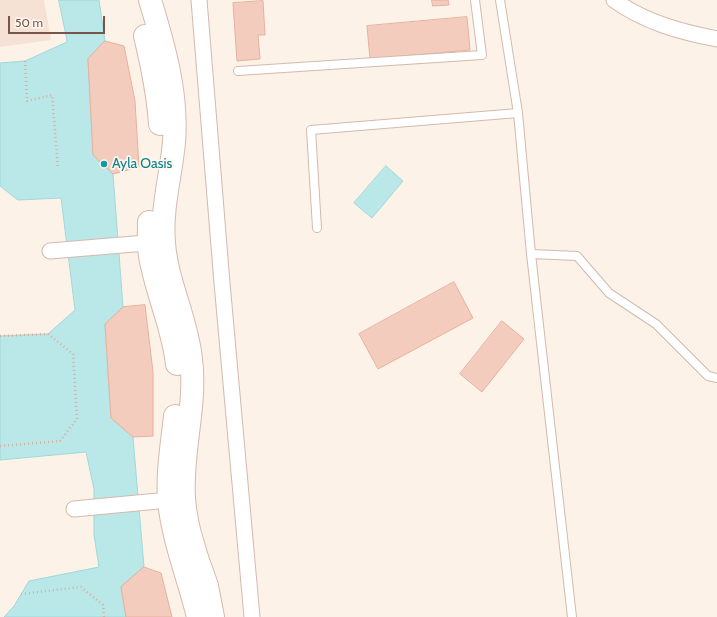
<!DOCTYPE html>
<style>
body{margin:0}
#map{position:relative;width:717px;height:617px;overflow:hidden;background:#fdf2e7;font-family:Cabin,sans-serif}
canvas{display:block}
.scale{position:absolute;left:8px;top:16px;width:97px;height:18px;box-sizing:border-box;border:2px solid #78554a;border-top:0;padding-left:5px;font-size:12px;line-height:14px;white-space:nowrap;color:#78554a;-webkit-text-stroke:3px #fff6ee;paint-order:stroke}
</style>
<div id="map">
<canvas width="717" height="617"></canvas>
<div class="scale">50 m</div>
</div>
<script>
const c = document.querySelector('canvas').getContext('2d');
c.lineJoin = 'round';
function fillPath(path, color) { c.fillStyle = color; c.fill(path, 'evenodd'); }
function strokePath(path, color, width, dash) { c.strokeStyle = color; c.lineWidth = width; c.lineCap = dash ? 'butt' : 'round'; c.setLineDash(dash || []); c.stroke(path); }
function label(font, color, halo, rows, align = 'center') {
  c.font = font + ' Cabin,sans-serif'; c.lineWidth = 3.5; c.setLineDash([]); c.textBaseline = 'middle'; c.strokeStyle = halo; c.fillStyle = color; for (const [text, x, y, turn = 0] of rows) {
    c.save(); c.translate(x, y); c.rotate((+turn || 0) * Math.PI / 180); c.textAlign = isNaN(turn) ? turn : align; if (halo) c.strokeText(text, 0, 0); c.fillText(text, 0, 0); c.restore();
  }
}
const residential = new Path2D(`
 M0 0H44L51 40 0 47Z`);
const water = new Path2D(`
 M59 0H99L105 41 88 59 93 154 113 174 123 307 105 324 111 418 133 437 144 567 121 587 126 617H4L14 606 29 581 99 567 94 535V489L86 452 0 460V336L48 334 75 310 61 198 18 200 0 186V63L25 61 67 42Z
 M386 166 403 181 372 218 354 203Z`);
const building = new Path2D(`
 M432 0H448L449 5 433 6Z
 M263 1 265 35H258L260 59 237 61 233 3Z
 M467 17 470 50 370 59 367 26Z
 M105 41 124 46 135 101 139 167 113 174 93 155 88 59Z
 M454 282 473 318 378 369 359 334Z
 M145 305 153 372V436L133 437 111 418 105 324 123 307Z
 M502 321 524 339 482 392 460 374Z
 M144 567 161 573 172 617H126L121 587Z`);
const path = new Path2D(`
 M25 61 27 101 52 95 58 169
 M0 336 48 334 73 354 77 419 60 441 0 446
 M21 594 81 587 103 605 104 617`);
const lane = new Path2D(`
 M500 0 518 113 531 254 572 617
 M238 71 482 55 475 0
 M317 228 311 130 518 113
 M531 254 577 256 609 293 656 324 708 376 717 378`);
const street = new Path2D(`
 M199 0 222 283 252 617
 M614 0C644 22 681 32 717 39
 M50 251 158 242
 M74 509 179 499`);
const secondary = new Path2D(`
 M150 0C164 46 178 94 174 142 171 176 161 208 164 243 167 283 187 319 191 359 197 405 181 451 184 498 185 514 189 532 194 547 197 560 203 573 207 586 209 596 211 607 213 617
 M145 36C152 65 158 94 160 124
 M149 222C149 233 148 245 150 256 156 292 173 327 177 364
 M175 416C172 444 167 472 169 501 173 541 189 579 198 617`);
const markers = [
 [104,164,4,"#0f9aa8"]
];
const cultureNames = [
 ["Ayla Oasis",112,164]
];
fillPath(residential, '#f5e2d5');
fillPath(water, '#bae7e8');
strokePath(water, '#a0d8da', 1);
fillPath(building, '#f3ccbd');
strokePath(building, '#e7b09d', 1);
strokePath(lane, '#d2baae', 10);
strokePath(street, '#d2baae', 17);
strokePath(secondary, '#d5b9ac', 24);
strokePath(path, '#d9afa0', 2.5, [1, 3]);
strokePath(lane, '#fff', 8);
strokePath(street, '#fff', 15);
strokePath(secondary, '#fff', 22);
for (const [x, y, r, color] of markers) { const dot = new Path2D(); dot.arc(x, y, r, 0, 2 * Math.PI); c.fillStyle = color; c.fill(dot); strokePath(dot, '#fff6ee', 1.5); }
label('14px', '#0d838f', '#fff6ee', cultureNames, 'left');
</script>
